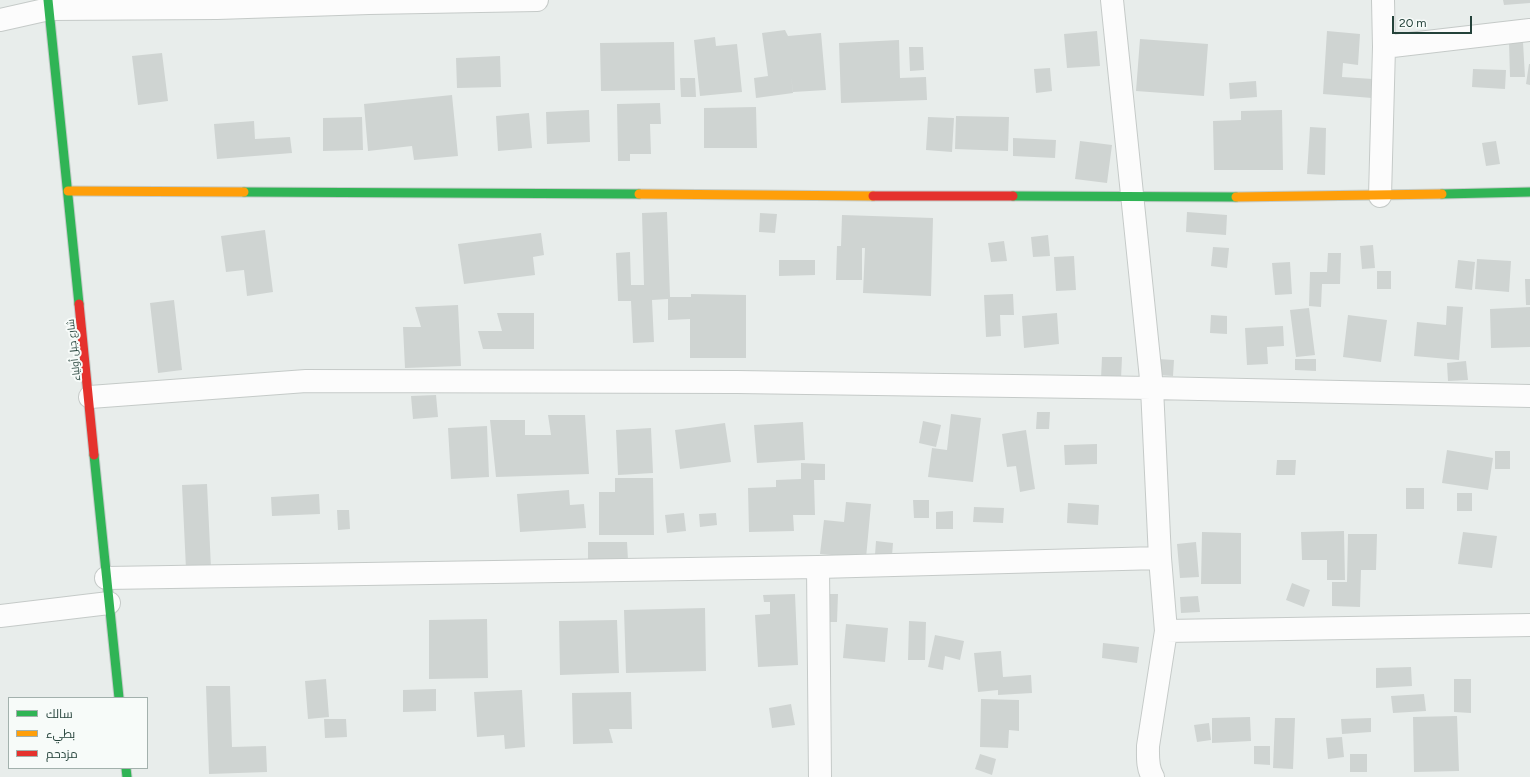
<!DOCTYPE html>
<meta charset="utf-8">
<style>
body{margin:0}
#map{position:relative;width:1530px;height:777px;overflow:hidden;background:#e8edeb;font-family:Figtree,Cairo,sans-serif}
canvas{display:block}
.legend{position:absolute;left:8px;top:697px;width:140px;height:72px;box-sizing:border-box;background:#f7fbf9;border:1px solid #a3b1ad;margin:0;padding:5px 7px;list-style:none;font-size:12px;color:#24423a}
.legend li{display:flex;align-items:center;gap:8px;height:20px}
.legend b{width:20px;border:1px solid #a3b1ad}
.scale{position:absolute;left:1392px;top:16px;width:80px;height:18px;box-sizing:border-box;border:2px solid #24423a;border-top:0;padding-left:5px;font-size:12px;line-height:14px;white-space:nowrap;color:#24423a;-webkit-text-stroke:3px #f7fbf9;paint-order:stroke}
</style>
<div id="map">
<canvas width="1530" height="777"></canvas>
<ul class="legend">
<li><b style="height:5px;background:#30b455"></b>سالك</li>
<li><b style="height:5px;background:#ff9f0a"></b>بطيء</li>
<li><b style="height:5px;background:#e5322d"></b>مزدحم</li>
</ul>
<div class="scale">20 m</div>
</div>
<script>
const c = document.querySelector('canvas').getContext('2d');
c.lineJoin = 'round';
function fillPath(path, color) { c.fillStyle = color; c.fill(path, 'evenodd'); }
function strokePath(path, color, width, dash) { c.strokeStyle = color; c.lineWidth = width; c.lineCap = dash ? 'butt' : 'round'; c.setLineDash(dash || []); c.stroke(path); }
function label(font, color, halo, rows, align = 'center') {
  c.font = font + ' Figtree,Cairo,sans-serif'; c.lineWidth = 4; c.setLineDash([]); c.textBaseline = 'middle'; c.strokeStyle = halo; c.fillStyle = color; for (const [text, x, y, turn = 0] of rows) {
    c.save(); c.translate(x, y); c.rotate((+turn || 0) * Math.PI / 180); c.textAlign = isNaN(turn) ? turn : align; if (halo) c.strokeText(text, 0, 0); c.fillText(text, 0, 0); c.restore();
  }
}
const building = new Path2D(`
 M1503 0H1530V3L1504 5Z
 M785 30 788 36 821 33 826 90 793 92 791 76 793 93 756 98 754 78 768 76 762 33Z
 M1097 31 1100 66 1067 68 1064 34Z
 M1327 31 1360 34 1358 65 1343 63 1342 77 1373 79 1372 98 1323 94Z
 M715 37 716 46 737 44 742 92 700 96 694 40Z
 M1140 39 1208 44 1204 96 1136 91Z
 M899 40 900 78 926 77 927 100 841 103 839 43Z
 M674 42 675 90 601 91 600 43Z
 M1509 42H1523L1525 77H1510Z
 M909 47H923L924 70 910 71Z
 M162 53 168 101 138 105 132 56Z
 M500 56 501 87 457 88 456 58Z
 M1529 64H1530V85L1526 84Z
 M1050 68 1052 91 1036 93 1034 69Z
 M1473 69 1506 70 1505 89 1472 87Z
 M680 78H695L696 97H681Z
 M1256 81 1257 97 1230 99 1229 83Z
 M452 95 458 156 414 160 412 146 368 151 364 104Z
 M660 103 661 124H650L651 154H630V161H618L617 104Z
 M756 107 757 148H704V108Z
 M589 110 590 142 547 144 546 112Z
 M1282 110 1283 170H1214L1213 121 1241 120V111Z
 M529 113 532 148 498 151 496 116Z
 M956 116 1009 117 1008 151 955 149Z
 M362 117 363 150 323 151V118Z
 M928 117 954 118 952 152 926 150Z
 M254 121 255 139 290 137 292 153 217 159 214 124Z
 M1310 127 1326 128 1325 175 1307 174Z
 M1013 138 1056 140 1055 158 1013 156Z
 M1080 141 1112 145 1107 183 1075 179Z
 M1496 141 1500 164 1486 166 1482 143Z
 M667 212 670 297H691V294L746 295V358H690V319L668 320V299L652 300 654 342 633 343 631 301H618L616 253 630 252 631 285H644L642 213Z
 M1187 212 1227 215 1226 235 1186 232Z
 M760 213 777 214 775 233 759 232Z
 M842 215 933 218 931 296 863 293 865 248H862V280H836L837 246H841Z
 M265 230 273 292 247 296 244 270 226 272 221 236Z
 M541 233 544 255 533 257 535 275 464 284 458 244Z
 M1048 235 1050 256 1033 257 1031 237Z
 M1004 241 1007 261 991 262 988 243Z
 M1373 245 1375 268 1362 269 1360 246Z
 M1213 247 1229 248 1227 268 1211 266Z
 M1328 253H1341L1340 284H1322L1321 307 1309 306 1310 272H1327Z
 M1074 256 1076 290 1056 291 1054 257Z
 M1477 259 1511 261 1509 292 1475 289Z
 M779 260H815V275L779 276Z
 M1458 260 1475 262 1472 290 1455 288Z
 M1290 262 1292 294 1275 295 1272 263Z
 M1377 271H1391V289H1377Z
 M1525 279H1530V305H1526Z
 M1013 294 1014 315H1000L1001 336 986 337 984 295Z
 M174 300 182 370 158 373 150 303Z
 M458 305 461 366 405 368 403 327H421L415 307Z
 M1447 306 1463 307 1459 360 1414 356 1417 322 1446 325Z
 M1530 307V347L1491 348 1490 309Z
 M1309 308 1315 355 1296 357 1290 310Z
 M497 313H534V349H483L478 331H502Z
 M1057 313 1059 344 1024 348 1022 316Z
 M1211 315 1227 316V334L1210 333Z
 M1348 315 1387 320 1381 362 1343 357Z
 M1283 326 1284 346 1267 347 1268 364 1247 365 1245 328Z
 M1102 357H1122L1121 379H1101Z
 M1158 359 1174 360 1173 376 1157 375Z
 M1295 359H1316V371L1295 370Z
 M1466 361 1468 380 1448 381 1447 363Z
 M436 395 438 417 413 419 411 396Z
 M1037 412H1050L1049 429H1036Z
 M951 414 981 418 973 482 928 477 932 448 947 450Z
 M548 415H585L589 474 496 477 490 420H525V435H551Z
 M923 421 941 425 936 447 919 443Z
 M803 422 805 460 757 463 754 425Z
 M725 423 731 462 680 469 675 430Z
 M487 426 489 477 451 479 448 428Z
 M651 428 653 473 618 475 616 430Z
 M1026 430 1035 489 1020 492 1016 466 1007 467 1002 434Z
 M1097 444V464L1065 465 1064 445Z
 M1447 450 1493 458 1488 490 1442 483Z
 M1495 451H1510V469H1495Z
 M1277 460H1296L1295 475H1276Z
 M801 463 825 464V480H814L815 515H793L794 531 749 532 748 488 776 487V480L801 479Z
 M615 478H653L654 535H599V492H615Z
 M207 484 211 568 186 569 182 485Z
 M1406 488H1424V509H1406Z
 M569 490 570 505 584 504 586 528 520 532 517 494Z
 M1457 493H1472V511H1457Z
 M319 494 320 514 272 516 271 497Z
 M913 500H929V518H914Z
 M846 502 871 504 866 558 820 554 824 520 844 522Z
 M1068 503 1099 505 1098 525 1067 523Z
 M974 507 1004 508 1003 523 973 522Z
 M337 510H349L350 529 338 530Z
 M953 511V529H936V512Z
 M684 513 686 531 667 533 665 515Z
 M716 513 717 525 700 527 699 514Z
 M1344 531 1345 580H1327V560H1302L1301 532Z
 M1202 532 1241 533V584H1201Z
 M1463 532 1497 536 1492 568 1458 564Z
 M1348 534H1377L1376 570H1361L1360 607 1332 606V582H1347Z
 M876 541 893 543 892 556 875 555Z
 M588 542H627L628 560H588Z
 M1196 542 1199 577 1180 578 1177 544Z
 M1292 583 1310 590 1304 607 1286 600Z
 M795 594 798 665 758 667 755 615 770 614V602H764L763 595Z
 M823 594H838L837 622H823Z
 M1198 596 1200 612 1181 613 1180 597Z
 M705 608 706 671 626 673 624 610Z
 M487 619 488 678 429 679V620Z
 M617 620 619 673 560 675 559 621Z
 M909 621 926 622 925 660H908Z
 M846 624 888 628 885 662 843 658Z
 M935 635 964 641 960 660 945 656 943 670 928 667Z
 M1103 643 1139 647 1137 663 1102 658Z
 M1001 651 1003 677 1031 675 1032 693 998 695V690L978 692 974 653Z
 M1411 667 1412 686 1376 688V668Z
 M326 679 329 717 308 719 305 681Z
 M1454 679H1471V713L1454 712Z
 M206 686H230L232 747 266 746 267 772 209 774Z
 M436 689V711L403 712V690Z
 M522 690 525 747 505 749 504 735 477 737 474 692Z
 M631 692 632 729H609L613 743 573 744 572 693Z
 M1424 694 1426 711 1393 713 1391 696Z
 M981 699 1019 700V731L1009 730 1008 748 980 747Z
 M791 704 795 725 772 728 769 708Z
 M1457 716 1459 771 1414 772 1413 717Z
 M1250 717 1251 741 1212 743V718Z
 M1275 718H1295L1293 769 1273 768Z
 M1371 718V732L1342 734 1341 719Z
 M324 719H346L347 737 325 738Z
 M1209 723 1211 740 1197 742 1194 725Z
 M1342 737 1344 757 1328 759 1326 738Z
 M1254 746H1270V765L1254 764Z
 M980 754 996 759 992 775 975 769Z
 M1350 754H1367V772H1350Z`);
const street = new Path2D(`
 M1112 0 1152 388 1160 558 1166 631 1148 746C1148 757 1147 768 1153 777
 M0 20 49 9 217 8 369 3 537 0
 M1384 47 1530 30
 M1380 196 1384 47 1383 0
 M90 397 306 381 737 382 1152 388 1530 396
 M818 567 820 777
 M106 578 818 567 1160 558
 M0 616 109 603
 M1166 631 1530 625`);
const fast = new Path2D(`
 M48 0 79 304
 M244 192 639 194
 M1442 194 1530 192
 M1013 196 1236 197
 M94 455 119 698
 M126 768 127 777`);
const slow = new Path2D(`
 M68 191 244 192
 M639 194 873 196
 M1236 197 1442 194`);
const jam = new Path2D(`
 M873 196H1013
 M79 304 94 455`);
const streetNames = [
 ["شارع جبل أولياء",74,350,-96]
];
fillPath(building, '#cfd4d2');
strokePath(street, '#c5cac8', 24);
strokePath(fast, '#c3cbc8', 11);
strokePath(slow, '#c3cbc8', 11);
strokePath(jam, '#c3cbc8', 11);
strokePath(street, '#fcfcfc', 22);
strokePath(fast, '#30b455', 9);
strokePath(slow, '#ff9f0a', 9);
strokePath(jam, '#e5322d', 9);
label('10px', '#24423a', '#f7fbf9', streetNames);
</script>
